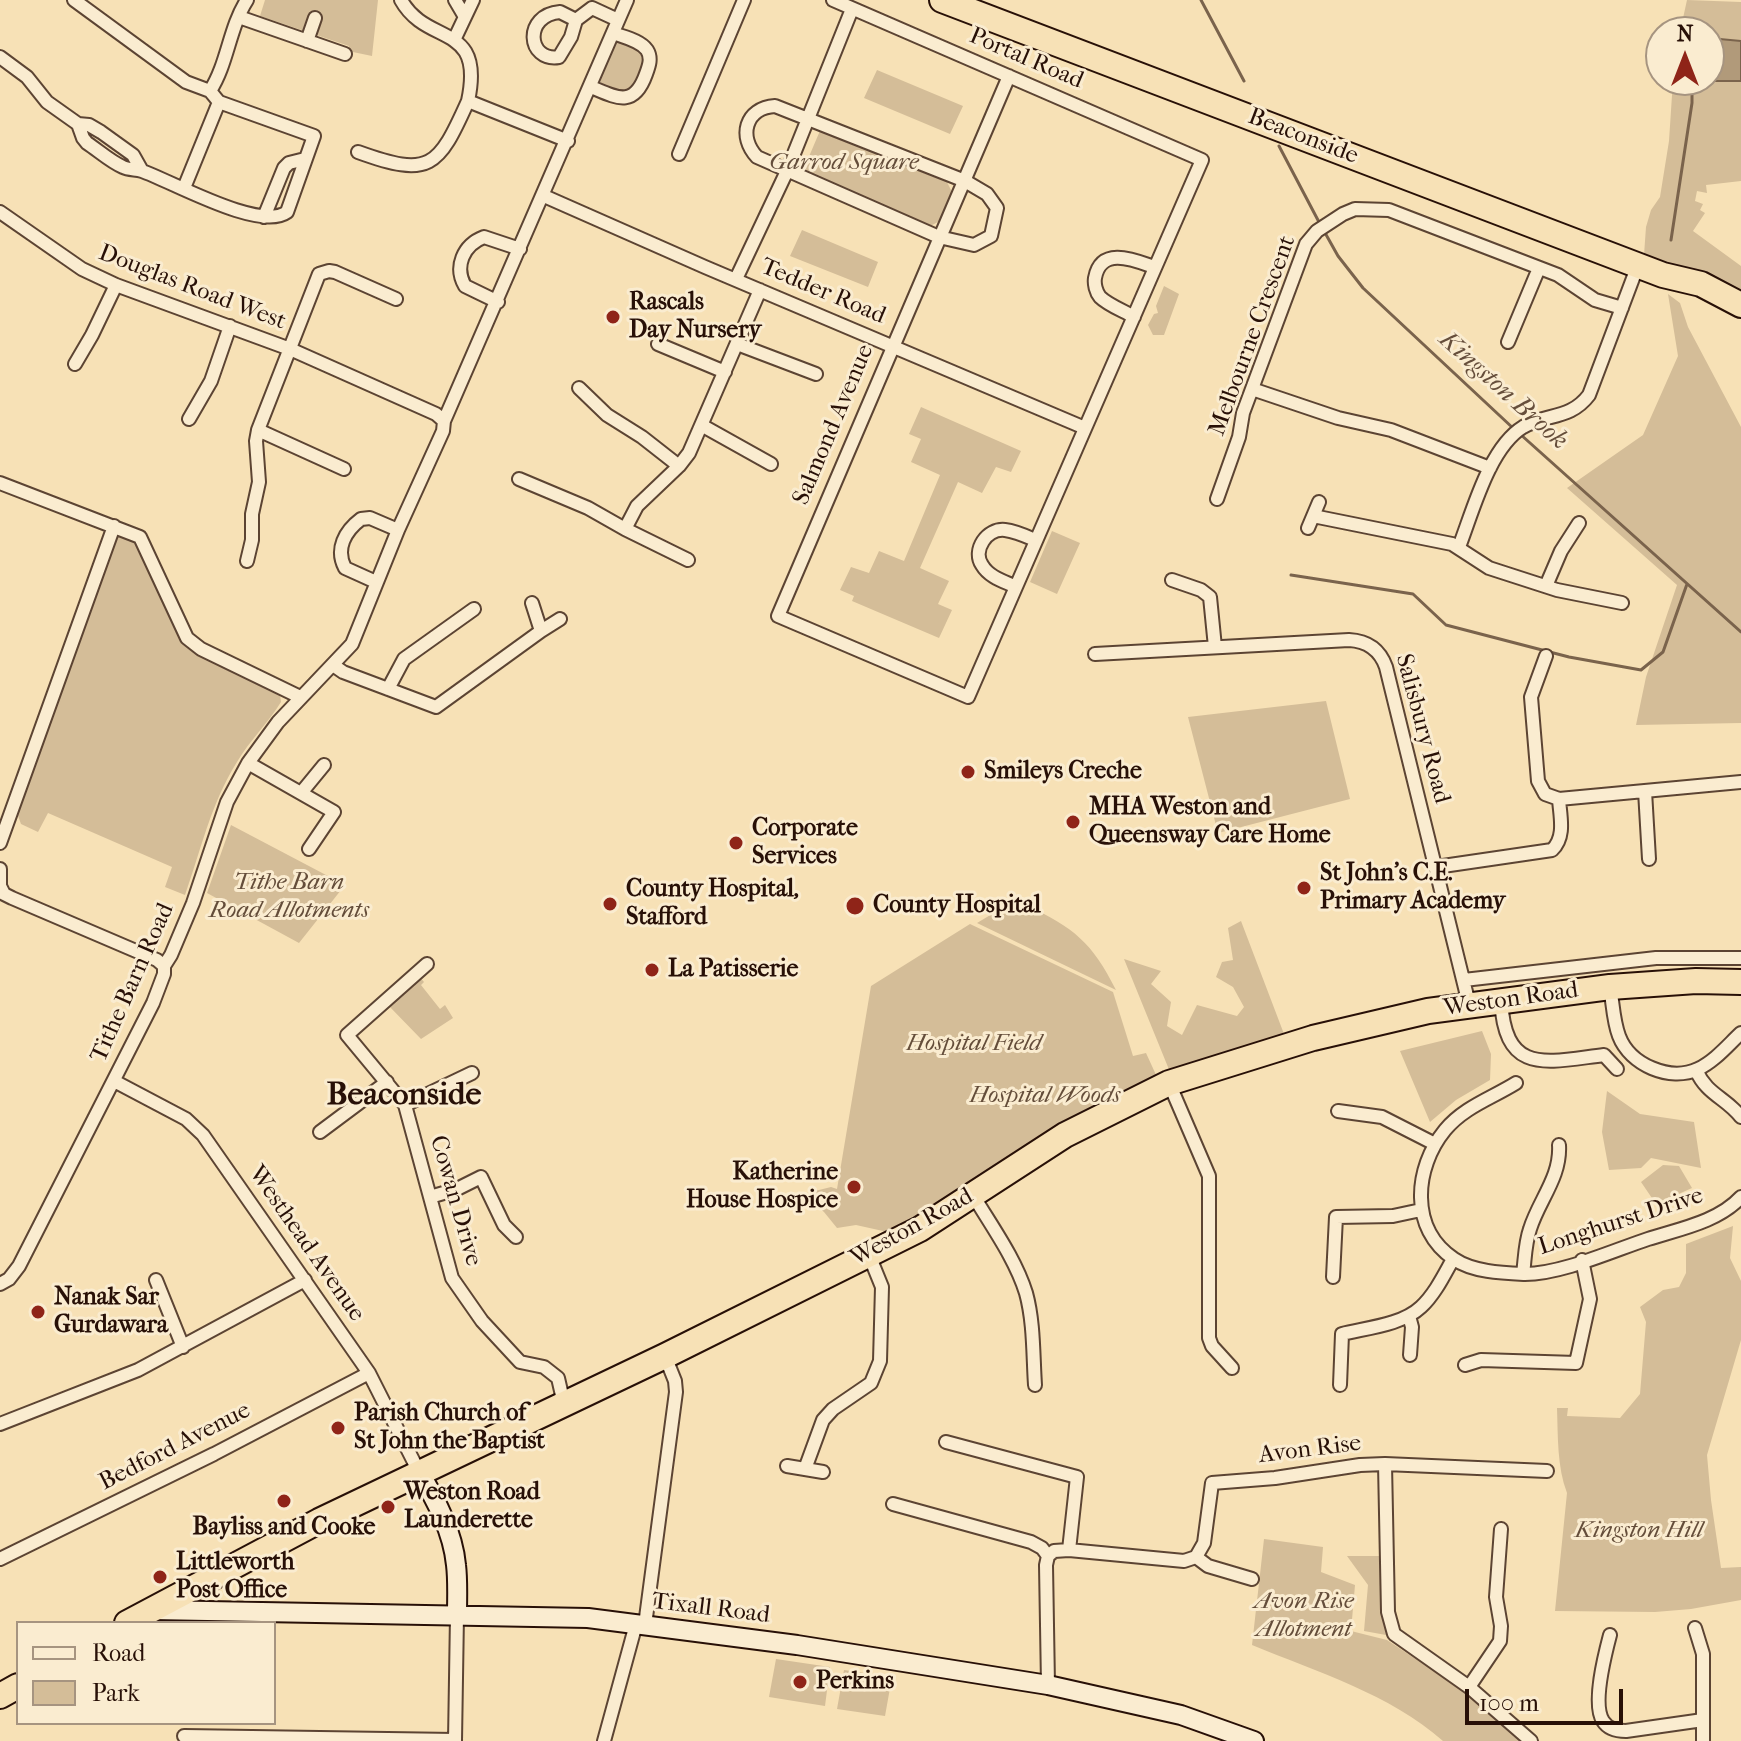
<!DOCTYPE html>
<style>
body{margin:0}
#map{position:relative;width:1741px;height:1741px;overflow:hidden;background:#f7e1b6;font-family:"IM FELL French Canon",serif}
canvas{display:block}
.legend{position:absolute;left:16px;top:1621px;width:260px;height:104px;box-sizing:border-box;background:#faecd0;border:2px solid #a69480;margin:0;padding:10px 14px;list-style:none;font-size:24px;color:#281007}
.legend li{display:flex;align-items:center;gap:16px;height:40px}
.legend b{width:40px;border:2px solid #a69480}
.north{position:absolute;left:1645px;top:16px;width:80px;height:80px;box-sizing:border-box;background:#faecd0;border:2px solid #a69480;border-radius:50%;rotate:0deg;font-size:22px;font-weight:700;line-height:32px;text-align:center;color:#281007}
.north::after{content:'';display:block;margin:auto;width:28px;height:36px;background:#8f2418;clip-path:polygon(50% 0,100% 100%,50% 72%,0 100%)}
.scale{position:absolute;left:1465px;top:1689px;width:158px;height:36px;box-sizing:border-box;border:4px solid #281007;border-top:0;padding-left:10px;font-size:24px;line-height:28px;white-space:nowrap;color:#281007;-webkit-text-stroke:6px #faecd0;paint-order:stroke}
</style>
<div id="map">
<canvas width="1741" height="1741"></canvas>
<ul class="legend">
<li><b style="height:10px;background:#faecd0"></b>Road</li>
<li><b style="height:22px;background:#d4bd98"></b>Park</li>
</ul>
<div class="north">N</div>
<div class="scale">100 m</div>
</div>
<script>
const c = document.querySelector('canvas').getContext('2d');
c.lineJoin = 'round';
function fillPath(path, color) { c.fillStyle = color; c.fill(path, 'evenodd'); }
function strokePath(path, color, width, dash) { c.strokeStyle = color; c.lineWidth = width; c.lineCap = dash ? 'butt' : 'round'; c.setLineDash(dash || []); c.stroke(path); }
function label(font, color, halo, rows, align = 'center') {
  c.font = font + ' "IM FELL French Canon",serif'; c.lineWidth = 6; c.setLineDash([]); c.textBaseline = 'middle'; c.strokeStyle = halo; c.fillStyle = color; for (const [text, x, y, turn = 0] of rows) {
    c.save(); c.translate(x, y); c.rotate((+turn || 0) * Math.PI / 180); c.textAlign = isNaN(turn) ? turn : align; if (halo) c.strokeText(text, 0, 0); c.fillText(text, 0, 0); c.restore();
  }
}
const green = new Path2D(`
 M265 0H378L372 56 348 51 349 46 260 16Z
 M1687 0 1741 2V42L1709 38V32H1680Z
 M618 40 640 49 647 61 635 87 624 94 601 87C598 72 607 50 618 40Z
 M877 70 963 106 950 134 864 98Z
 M1709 77 1714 81H1741V181L1706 185 1707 193 1697 191 1695 201 1703 204 1700 210 1705 213 1693 231 1741 266V293L1708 275 1644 255 1646 227 1651 210 1660 197 1669 141 1673 80H1709Z
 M822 126 947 182 953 194C947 209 944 224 927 226L802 173Z
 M802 230 878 262 868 287 790 256Z
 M1164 286 1179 294 1164 335H1153L1148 325 1154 314 1158 313 1156 306Z
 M1668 294 1680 303 1688 327 1741 427V723L1636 725 1646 677 1677 585 1567 488 1643 435 1678 356Z
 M921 407 1021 451 1011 472 996 467 982 493 958 482 920 568 949 581 938 604 952 610 939 638 852 601 854 596 840 590 851 567 869 573 879 551 904 561 940 475 911 462 921 439 909 434Z
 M1052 531 1080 543 1057 594 1030 582Z
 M116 532 139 545 185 641 280 695 281 702C268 723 250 740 237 762 211 803 201 850 185 895L165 887 172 867 48 813 38 832 21 824 17 813Z
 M1326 701 1350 799 1218 833 1188 717Z
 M231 825 345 885 299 943 207 893Z
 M1026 905C1074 928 1092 942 1116 990L977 923 1002 908Z
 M1241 921 1284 1034 1170 1072 1124 959 1161 971 1151 984 1171 1002 1167 1026 1182 1035 1197 1005 1237 1016 1244 1007 1233 987 1216 977 1222 962 1233 960 1228 928Z
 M970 924 1113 992 1133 1056 1146 1053 1157 1077 998 1164 892 1233 856 1225 837 1228 824 1212 803 1194 831 1187 837 1189 871 986Z
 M419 976 424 982 421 985 440 1009 445 1005 453 1018 421 1039 388 1005Z
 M1482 1031 1491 1054 1490 1080 1456 1100 1430 1122 1400 1051Z
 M1607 1091 1640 1114 1694 1122 1701 1168 1651 1158 1641 1168 1609 1170 1602 1132Z
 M1663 1165 1679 1166 1692 1188 1656 1204 1641 1182Z
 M1733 1226 1730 1258 1741 1281V1340L1707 1455 1711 1500 1721 1568 1741 1567V1600L1691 1609 1655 1612 1555 1611 1567 1493C1557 1467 1558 1436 1557 1408H1568L1567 1416 1620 1418 1640 1394 1646 1322 1640 1307 1663 1290 1679 1287 1686 1273V1244Z
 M1264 1539 1323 1547 1321 1572 1355 1585 1351 1631 1387 1640 1464 1691 1523 1741H1443C1390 1694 1317 1672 1252 1645Z
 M1347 1556H1383L1386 1635 1364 1631 1368 1585Z
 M776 1659 830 1667 825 1706 769 1697Z
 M844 1670 892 1677 885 1716 837 1709Z`);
const water = new Path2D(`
 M1709 38 1741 41V81H1714L1709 77Z`);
const stream = new Path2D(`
 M1201 0 1244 81
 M1279 146 1320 224
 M1324 231 1338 256 1363 288 1514 429
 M1671 240 1692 103V80
 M1520 434 1741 632
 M1291 575 1413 594 1446 625 1569 657 1641 670 1663 652 1687 584`);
const street = new Path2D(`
 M74 0 186 82 210 91 219 102 314 136 287 212C260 232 171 181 142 171 136 169 129 170 123 167 111 162 99 151 87 143L83 138 78 124
 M401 0C427 47 485 21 468 101
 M455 0 465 17
 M833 0 1202 160 968 697 778 616 1009 76
 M592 8 618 20
 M239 17 345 54
 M576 20 560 12C523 15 527 62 559 57L571 37 576 20 592 8
 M455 38 473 0
 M307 41 315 18
 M0 57 27 77 47 102 78 124 89 125 101 132 133 155 142 171
 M591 87C617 98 634 108 646 74 649 66 652 58 647 50 640 40 623 37 613 33
 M210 91C228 63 229 28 247 0
 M775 106 965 181 987 194 997 208 991 236 974 245 939 237 757 157C738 137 745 108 775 106Z
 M358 152C430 178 438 168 468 101L568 141
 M679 154 744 0
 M184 188 219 102
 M544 196 705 267 1085 428
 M0 212 82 269 116 285 290 349 436 414 444 421
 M264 217 284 168 289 163 305 159
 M736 279 787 171 852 9
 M498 302 465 286C454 267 463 245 484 237L520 249
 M1134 317C1124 311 1108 305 1100 297 1096 292 1094 284 1095 278 1101 246 1134 260 1154 267
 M1508 342 1539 268
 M658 344 725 372
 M737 344 816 374
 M75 364 92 335 116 285
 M579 388 607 415 642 437 679 466
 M1252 389 1338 418 1391 430 1490 468
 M189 419 211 381 230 326
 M703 426 771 464
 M258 430 344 469
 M519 479 588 508 625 529 688 560
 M0 483 140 537 187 638 201 649 300 697
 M1217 499 1239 437 1243 413 1306 244 1317 231 1343 214 1355 209 1389 210 1558 275 1595 300 1622 308
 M1313 516 1452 544 1489 568 1557 590 1622 603
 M1308 528 1319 502
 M625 529 637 506 679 466 689 453 760 290
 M1459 547C1473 511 1489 448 1523 427 1547 413 1570 420 1589 395L1638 265
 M247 561 252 540V514L259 482 256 441 258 430 319 274 329 271 335 272 396 299
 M1172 580 1201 590 1210 597 1215 647
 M376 582 345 568C335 549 345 531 361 519L370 518 398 530
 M1014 586C1003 581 989 577 982 565 972 550 987 528 1005 530 1015 531 1026 536 1035 540
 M1546 586 1561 551 1579 523
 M541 631 560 619
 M1095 654 1349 640C1368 641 1380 650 1386 667L1469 1004
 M1546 656 1531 697 1538 781 1545 794 1559 799
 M333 665 343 672 436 707 541 631 532 603
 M388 689 404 659 474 609
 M248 763 334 812 309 849
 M1645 791 1649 859
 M301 793 324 765
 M0 843 114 526
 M1436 867 1552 850C1566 837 1560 816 1559 799L1741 782
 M0 869V887
 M0 886 4 894 12 898 157 960 164 966
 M427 964 347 1035 405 1105 452 1278 482 1321 520 1362 544 1367 558 1378 564 1404
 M1464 980 1656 958H1741
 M1610 987C1613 1003 1613 1020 1619 1036 1630 1065 1670 1082 1698 1069 1715 1061 1728 1045 1741 1033
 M1501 1000C1505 1076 1546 1062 1604 1055L1617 1069
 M1696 1070C1707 1095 1725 1097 1741 1117
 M114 1081 186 1119 203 1135 369 1373 419 1472
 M1169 1083 1209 1176V1338L1212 1346 1232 1368
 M1516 1083C1492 1098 1464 1107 1445 1130 1414 1168 1409 1229 1454 1259 1473 1272 1502 1273 1525 1274 1561 1274 1612 1251 1648 1239 1679 1229 1718 1222 1741 1197
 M405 1105 472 1073
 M1338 1111 1382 1117 1435 1144
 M320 1132 387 1082
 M973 1195C992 1227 1015 1258 1026 1293 1034 1322 1033 1355 1035 1385
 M430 1197 457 1189 481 1177 504 1225 516 1237
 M1523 1274C1525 1259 1525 1243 1530 1229 1539 1200 1561 1177 1559 1145
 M1333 1277 1336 1217 1393 1216 1421 1210
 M156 1280 183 1347
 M0 1284 9 1279 19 1266 153 1003 164 974V966L171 955 193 903 227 802 248 763 278 722 352 644 398 530 443 431 444 421 627 0
 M1409 1316 1412 1327 1410 1355
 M1465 1365 1481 1360 1576 1363 1590 1299 1582 1260
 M1340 1385 1342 1334C1366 1328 1402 1325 1421 1307 1435 1294 1444 1275 1453 1259
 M0 1424 138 1370 305 1280
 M946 1442 1077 1477 1069 1550
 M1385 1464 1388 1612 1394 1634 1469 1687 1531 1741
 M787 1466 805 1469 823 1420 833 1409 871 1383 880 1361 882 1287 869 1255
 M805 1469 823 1472
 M893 1504 1031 1542 1042 1548 1048 1556 1046 1565 1048 1685
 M1048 1556 1054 1551 1069 1550 1184 1561 1196 1557 1208 1566 1252 1579
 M1196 1557 1204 1543 1212 1483 1275 1478 1360 1465 1385 1464 1547 1471
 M0 1559 214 1454 369 1373
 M645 1625 676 1392 675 1381 665 1356
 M1695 1628 1703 1654V1741
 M1610 1635C1605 1654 1592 1704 1603 1721 1608 1729 1617 1731 1626 1731L1703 1720
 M1469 1687 1500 1641 1501 1626 1496 1597 1501 1529
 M184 1736 455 1740
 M455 1741 457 1615
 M604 1741 636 1624`);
const secondary = new Path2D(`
 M419 1472C436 1500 453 1532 456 1565 458 1581 457 1598 457 1615
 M153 1610 588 1618 797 1645 1048 1685 1181 1715 1254 1741`);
const highway = new Path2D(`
 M942 0 1663 275 1701 284 1741 305
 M127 1623 319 1521 665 1356 920 1229 1065 1135 1169 1083 1313 1038 1428 1011 1610 987 1696 981 1741 982
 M0 1696 18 1686`);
const markers = [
 [613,317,8,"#8f2418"],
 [968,772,8,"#8f2418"],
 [1073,822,8,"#8f2418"],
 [736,843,8,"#8f2418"],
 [1304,888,8,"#8f2418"],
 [610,904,8,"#8f2418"],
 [855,906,10,"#8f2418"],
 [652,970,8,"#8f2418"],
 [854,1187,8,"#8f2418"],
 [38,1312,8,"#8f2418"],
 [338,1428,8,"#8f2418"],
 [284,1501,8,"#8f2418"],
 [388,1507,8,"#8f2418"],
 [160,1577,8,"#8f2418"],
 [800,1682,8,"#8f2418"]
];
const streetNames = [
 ["Portal Road",1026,59,23],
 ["Beaconside",1303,137,21],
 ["Douglas Road West",192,288,21],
 ["Tedder Road",823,292,23],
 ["Melbourne Crescent",1253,336,-70],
 ["Salmond Avenue",834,425,-67],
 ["Salisbury Road",1422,729,75],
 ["Tithe Barn Road",133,983,-66],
 ["Weston Road",1511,1000,-8],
 ["Cowan Drive",455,1201,74],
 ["Longhurst Drive",1621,1222,-18],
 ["Weston Road",912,1228,-29],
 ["Westhead Avenue",306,1244,55],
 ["Bedford Avenue",175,1447,-27],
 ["Avon Rise",1310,1450,-7],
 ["Tixall Road",711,1609,7]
];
const parkNames = [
 ["Garrod Square",844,163],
 ["Tithe Barn",289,883],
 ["Road Allotments",289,911],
 ["Hospital Field",974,1044],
 ["Hospital Woods",1045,1096],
 ["Kingston Hill",1639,1531],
 ["Avon Rise",1304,1602],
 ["Allotment",1304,1630]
];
const poiNames = [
 ["Rascals",629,303],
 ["Day Nursery",629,331],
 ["Smileys Creche",984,772],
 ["MHA Weston and",1089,808],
 ["Queensway Care Home",1089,836],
 ["Corporate",752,829],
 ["Services",752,857],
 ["St John's C.E.",1320,874],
 ["Primary Academy",1320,902],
 ["County Hospital,",626,890],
 ["Stafford",626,918],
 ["County Hospital",873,906],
 ["La Patisserie",668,970],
 ["Katherine",838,1173,"right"],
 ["House Hospice",838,1201,"right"],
 ["Nanak Sar",54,1298],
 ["Gurdawara",54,1326],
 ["Parish Church of",354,1414],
 ["St John the Baptist",354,1442],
 ["Weston Road",404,1493],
 ["Launderette",404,1521],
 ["Bayliss and Cooke",284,1528,"center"],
 ["Littleworth",176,1563],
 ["Post Office",176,1591],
 ["Perkins",816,1682]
];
const waterNames = [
 ["Kingston Brook",1503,391,42]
];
const districtNames = [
 ["Beaconside",404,1096]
];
fillPath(green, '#d4bd98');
fillPath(water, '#b19a7a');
strokePath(water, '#7a634c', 2);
strokePath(stream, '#7a634c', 3);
strokePath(street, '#5c4433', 16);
strokePath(secondary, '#281007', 22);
strokePath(highway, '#281007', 28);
strokePath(street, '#faecd0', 12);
strokePath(secondary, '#faecd0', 18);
strokePath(highway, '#f7e1b6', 24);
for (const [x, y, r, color] of markers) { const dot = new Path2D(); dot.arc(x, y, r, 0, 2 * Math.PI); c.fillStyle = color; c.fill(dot); strokePath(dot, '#faecd0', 3); }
label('24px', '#281007', '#faecd0', streetNames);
label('italic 24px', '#644d3a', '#faecd0', parkNames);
label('bold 24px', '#281007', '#faecd0', poiNames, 'left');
label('italic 26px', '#664e3b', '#faecd0', waterNames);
label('bold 32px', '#281007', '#faecd0', districtNames);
</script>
